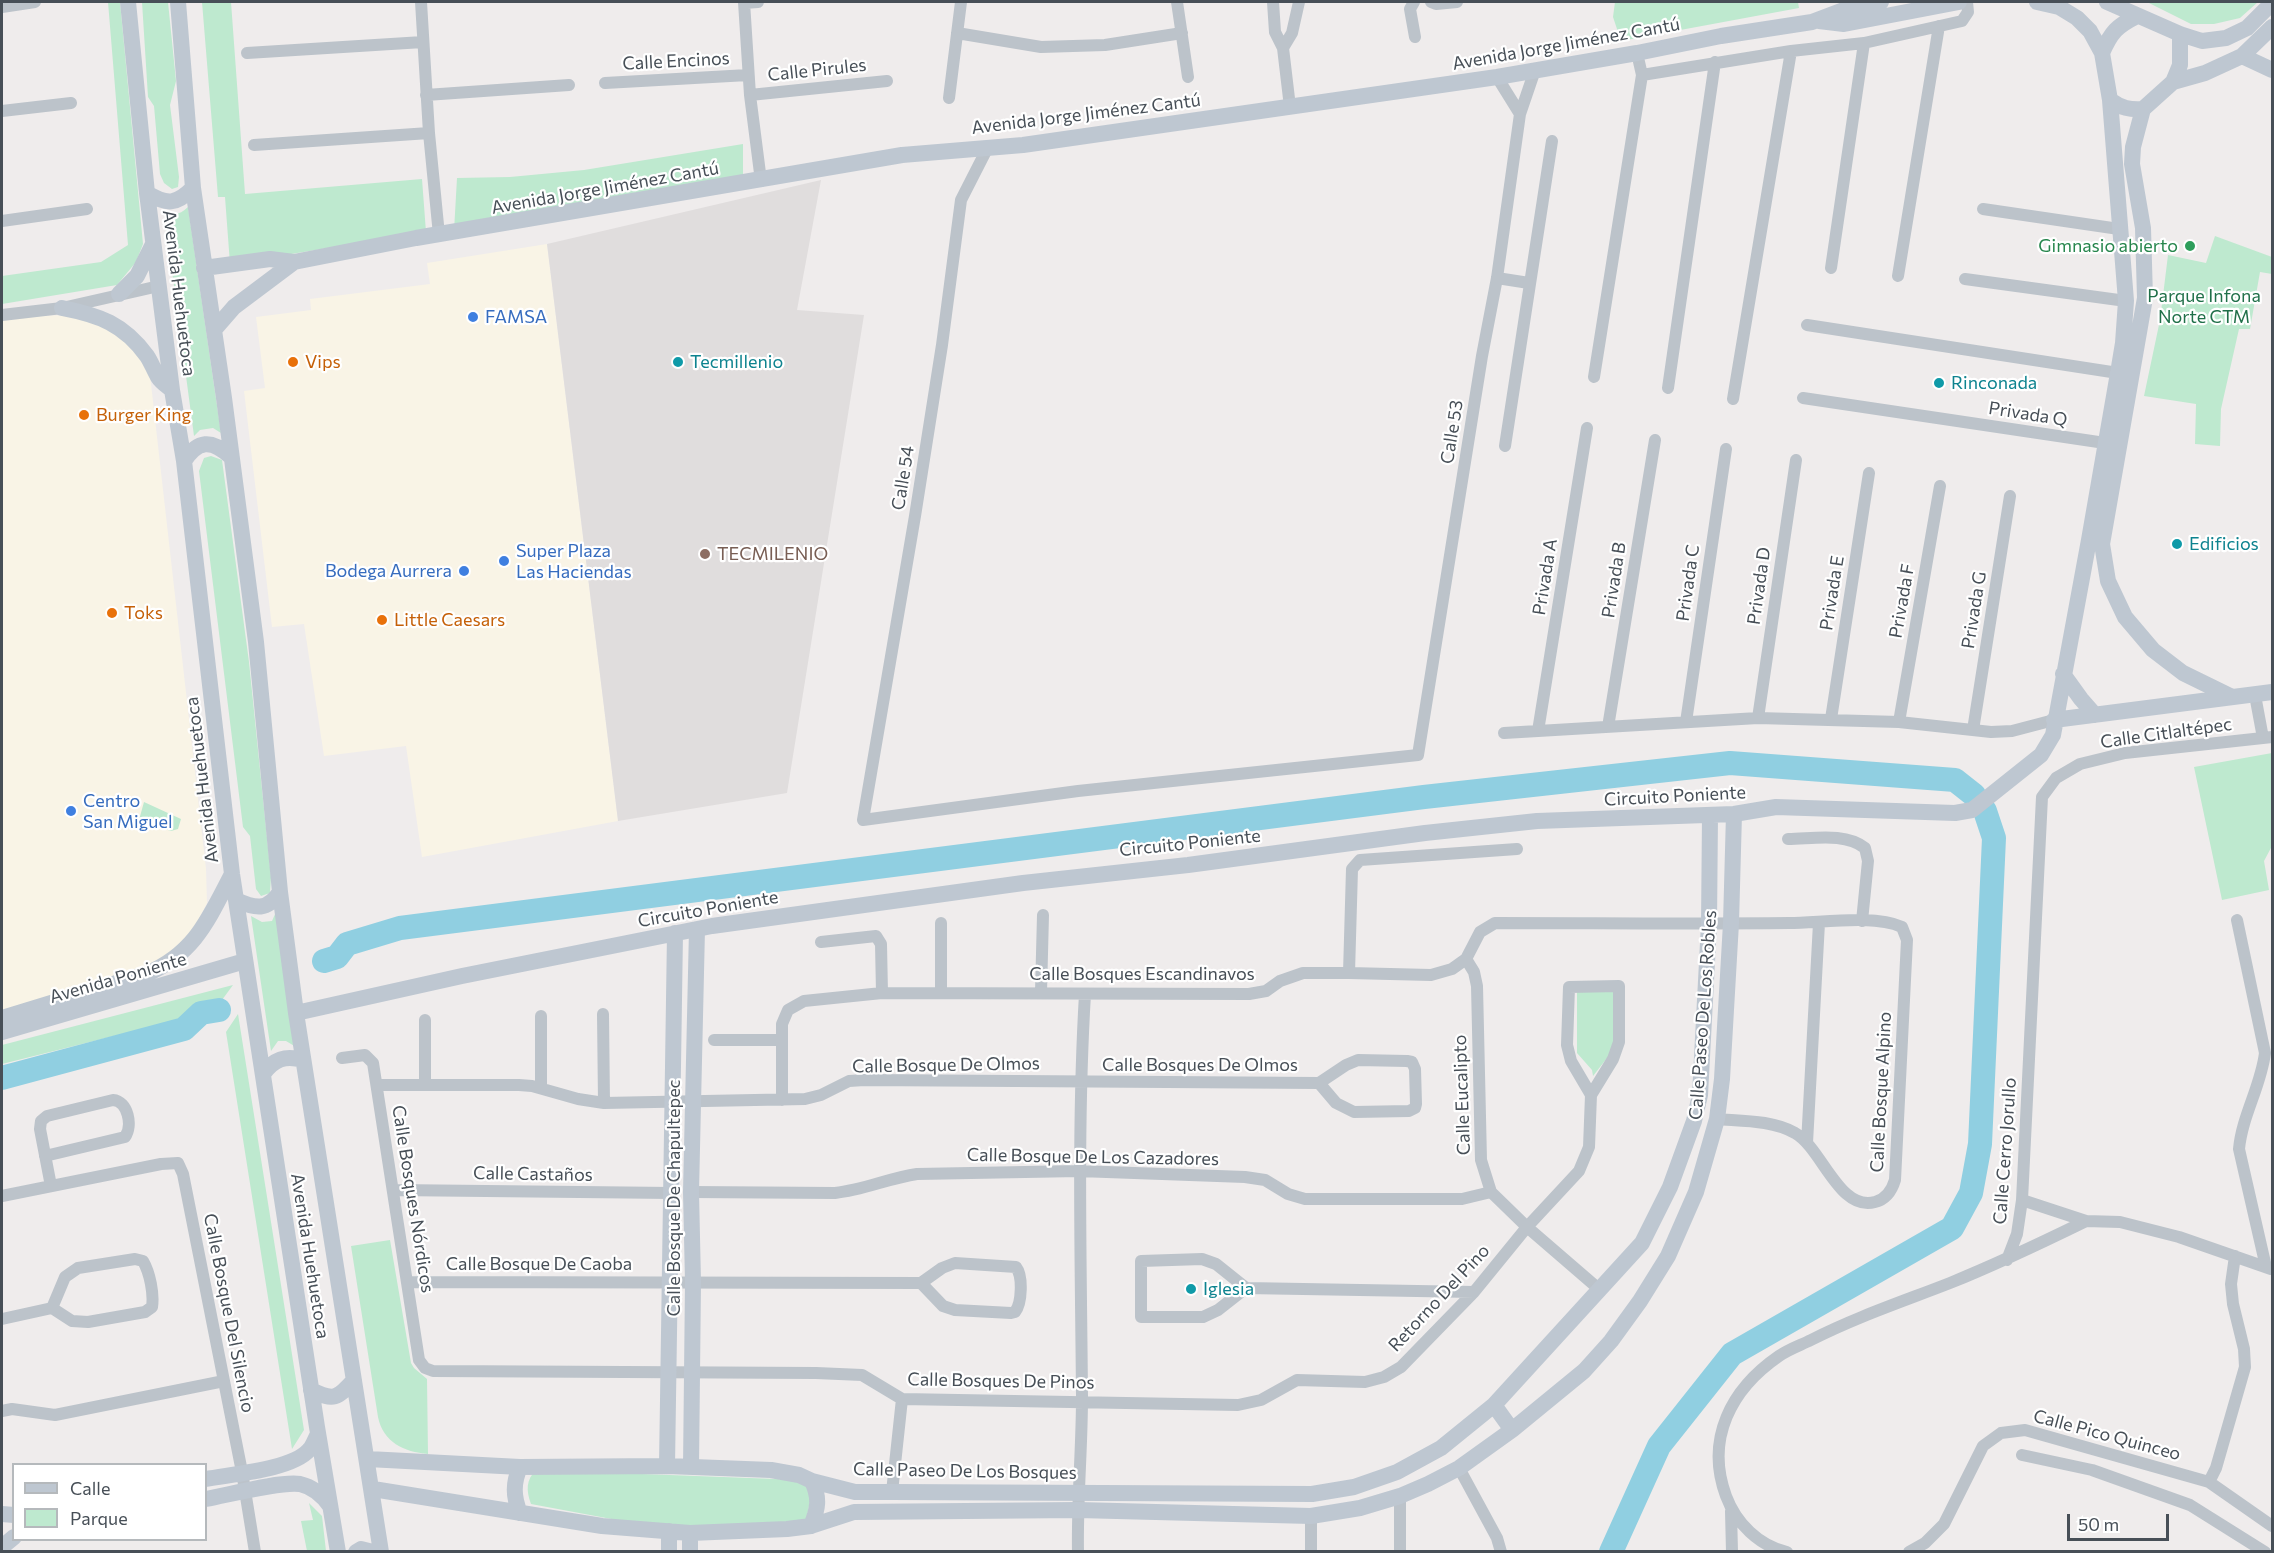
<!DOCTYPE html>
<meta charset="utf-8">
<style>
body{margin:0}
#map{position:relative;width:2274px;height:1553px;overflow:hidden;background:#efecec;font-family:Commissioner,sans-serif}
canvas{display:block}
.frame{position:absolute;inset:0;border:3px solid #474f57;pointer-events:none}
.legend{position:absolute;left:12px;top:1463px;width:195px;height:78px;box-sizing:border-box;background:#fff;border:2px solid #b5b9bc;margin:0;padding:8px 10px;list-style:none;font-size:18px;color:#474f57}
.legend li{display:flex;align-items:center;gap:12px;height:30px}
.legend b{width:30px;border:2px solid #b5b9bc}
.scale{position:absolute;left:2067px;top:1514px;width:102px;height:27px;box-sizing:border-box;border:3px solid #474f57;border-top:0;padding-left:8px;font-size:18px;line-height:21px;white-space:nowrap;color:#474f57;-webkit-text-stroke:4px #fff;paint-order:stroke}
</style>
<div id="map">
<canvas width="2274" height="1553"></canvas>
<div class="frame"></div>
<ul class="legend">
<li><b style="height:8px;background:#bec7d1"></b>Calle</li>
<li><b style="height:16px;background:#bee9cf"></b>Parque</li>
</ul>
<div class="scale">50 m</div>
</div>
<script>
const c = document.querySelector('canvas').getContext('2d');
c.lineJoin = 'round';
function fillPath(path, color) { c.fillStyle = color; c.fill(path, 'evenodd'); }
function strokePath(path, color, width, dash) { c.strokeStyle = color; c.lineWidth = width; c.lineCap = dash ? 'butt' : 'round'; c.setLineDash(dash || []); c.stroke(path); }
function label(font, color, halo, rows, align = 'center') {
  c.font = font + ' Commissioner,sans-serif'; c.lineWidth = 4.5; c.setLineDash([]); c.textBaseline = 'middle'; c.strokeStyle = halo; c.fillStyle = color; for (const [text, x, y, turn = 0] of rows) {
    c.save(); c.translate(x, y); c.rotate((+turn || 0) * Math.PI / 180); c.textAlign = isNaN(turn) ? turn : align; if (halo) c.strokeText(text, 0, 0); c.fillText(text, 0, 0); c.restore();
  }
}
const commercial = new Path2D(`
 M547 244 618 821 422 857 406 746 324 756 304 624 272 627 244 391 265 388 256 317 311 310 310 299 430 284 427 263Z
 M82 315 113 330 138 350 150 375 206 869 207 903 191 934 153 967 2 1010V320L24 316Z`);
const education = new Path2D(`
 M821 180 797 310 864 315 787 793 618 821 547 244Z`);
const green = new Path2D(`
 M108 2H120L143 244 136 262 117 285 2 304V276L101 262 128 245Z
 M142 2H168L176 81 170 105 179 177 178 187 172 189 164 183 160 174 154 106 148 97Z
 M202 2H231L245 194 422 179 426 232 230 264 225 197H218Z
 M1615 2H1798L1799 8 1621 41 1613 17Z
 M2147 2H2258L2240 18 2214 24H2191Z
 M743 144V182L454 231 457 178 510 177 584 170Z
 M188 207 221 433 213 428 200 430 194 436 164 211C174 216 180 215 188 207Z
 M2215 236 2272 257V274L2260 272 2250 329H2239L2221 409 2220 446 2195 444 2196 404 2144 396 2160 320 2168 255 2206 263Z
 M211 456 222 460 249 662 271 877 270 893 261 896 256 889 250 836 243 827 199 471 204 458Z
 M2272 753V846L2264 861 2269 890 2222 900 2194 767Z
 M144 802 181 819 178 829 171 831 139 820Z
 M276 912 296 1047 286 1041H278L271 1051 251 916 262 922 272 921Z
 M233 985 222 1000 197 1008 178 1020 2 1064V1045Z
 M1617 987 1618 1044 1593 1076 1592 1070 1577 1053V988Z
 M238 1014 304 1430 292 1449 226 1032Z
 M390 1240 411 1363 414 1368 427 1379 428 1454C404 1452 383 1442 378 1417L351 1246Z
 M536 1470 803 1480 812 1492 804 1530 633 1523 531 1504C526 1490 526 1480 536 1470Z
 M309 1503 322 1516 326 1551H307L301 1521 313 1520Z`);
const river = new Path2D(`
 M324 961 337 957 347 944 400 928 1424 797 1730 763 1955 780 1974 795
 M2 1078 184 1029 201 1013 219 1010
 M1611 1552 1659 1446 1732 1354 1952 1228 1971 1193 1980 1144 1994 838 1985 811`);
const street = new Path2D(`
 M421 2 429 133 439 235
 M744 2 750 95 761 181
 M1177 2 1188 77
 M1273 2 1275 32 1283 48 1290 107
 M1414 2 1410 9 1415 37
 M1431 2 1436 4 1457 2
 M744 3 758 2
 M2 7 35 2
 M957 33 1041 47 1105 45 1182 33
 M1283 48 1292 33 1299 2
 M247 53 423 42
 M1642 75 1791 51 1864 43 1962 21 1968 12 1967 2
 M1497 77 1520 114
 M605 83 748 75
 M426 95 569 85
 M750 95 887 81
 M949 98 961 2
 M2 111 71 103
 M254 145 429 133
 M988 147 961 200 942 345 915 516 863 820 1078 791 1418 755 1482 356 1497 278 1520 114 1535 70
 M1983 209 2119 229
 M2 221 87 209
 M1831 268 1864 43
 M1898 276 1939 26
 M1497 278 1529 283
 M1965 279 2126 301
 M2 315 62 308 159 286
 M1807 325 2118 373
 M1594 377 1642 75 1637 53
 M1668 388 1715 62
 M1803 398 2105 443
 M1733 399 1791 51
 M1505 446 1552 141
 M2255 695 2263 738
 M1758 718 1796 460
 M1831 719 1869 473
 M1686 722 1726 449
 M1899 722 1940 486
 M1608 727 1655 440
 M1973 730 2010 496
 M1538 731 1587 428
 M1504 733 1758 718 1899 722 1991 732 2012 731 2054 720
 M1788 839C1812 839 1845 832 1865 848L1868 861 1862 921
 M2237 920 2265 1053C2261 1086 2242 1116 2239 1149L2266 1267
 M821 942 876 936 881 944 882 993
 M1466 959 1474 972 1477 986 1481 1160 1491 1192 1527 1227 1600 1290
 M1349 973 1352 869 1360 860 1517 849
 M1041 992 1043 915
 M941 993V923
 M603 1014 604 1103
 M714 1040H782
 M342 1058 365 1055 373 1063 419 1360 425 1368 433 1371 816 1373 862 1375 902 1399 1238 1405 1261 1400 1297 1380 1365 1382 1384 1377 1401 1367 1474 1292 1527 1227 1579 1171 1589 1147 1591 1095 1613 1059 1619 1042V986L1569 987 1567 1045 1571 1061 1591 1095
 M425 1083V1020
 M377 1085H519L532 1086 578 1099 604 1103 805 1099 821 1095 849 1081 864 1080 1319 1083 1346 1065 1358 1060 1407 1061 1412 1062 1415 1069 1416 1104 1415 1108 1409 1111 1354 1112 1336 1103 1319 1083
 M541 1088V1016
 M782 1100V1024L788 1010 804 1001 882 993 1249 994 1266 991 1280 981 1303 973H1349L1431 975 1452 969 1466 959 1480 932 1495 923C1593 923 1691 924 1789 923 1820 923 1874 914 1902 927L1907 940 1895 1180C1892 1190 1887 1199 1875 1202 1839 1212 1822 1148 1795 1133 1773 1120 1741 1121 1717 1119
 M1807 1143 1819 923
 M45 1156 125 1137C133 1126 128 1101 113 1100L47 1116 41 1121 40 1129 51 1186
 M393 1190 672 1193
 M691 1192 835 1193C864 1190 889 1178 917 1174L1079 1171 1245 1177 1265 1180 1288 1194 1305 1199H1462L1491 1192
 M2 1196 161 1164 178 1163 183 1174 242 1472 255 1552
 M2022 1200 2086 1221 2120 1222 2179 1237 2271 1269
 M1202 1259 1216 1264 1246 1288 1218 1310 1203 1317H1141V1261Z
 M2007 1260 2017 1234 2022 1200 2042 797 2056 778 2080 764 2125 753 2272 737
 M408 1282 921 1283 942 1268 955 1263 1016 1267C1023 1276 1022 1303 1015 1312L1011 1313 955 1310 943 1306 921 1283
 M1246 1288 1474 1292
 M2 1319 52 1308 72 1321 88 1322 145 1312 152 1307C154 1294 150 1273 143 1261L135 1259 78 1268 65 1277 52 1308
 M2 1411 12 1409 55 1415 224 1381
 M2022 1455 2092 1470 2190 1505 2265 1552
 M1459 1468 1497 1538 1501 1552
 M2209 1482 2216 1468 2245 1367 2244 1349 2233 1304 2231 1284 2235 1256
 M892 1492 902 1399
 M1400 1496V1552
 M1731 1511 1732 1552
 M1311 1516V1552
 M1078 1552C1077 1500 1082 1449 1082 1397 1081 1263 1077 1128 1085 994
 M1787 1552C1759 1546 1736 1523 1726 1496 1705 1439 1731 1389 1779 1356 1789 1349 1801 1345 1811 1340 1856 1317 1904 1301 1950 1283 1997 1264 2041 1243 2086 1221
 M1909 1552 1925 1543 1944 1524 1983 1446 2001 1433 2025 1430 2209 1482 2272 1526`);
const secondary = new Path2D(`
 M128 2 147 193 172 390 184 461 232 874 317 1427 338 1552
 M178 2 193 188 224 398 256 642 280 892 296 1013 381 1552
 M2107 2 2180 34 2202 41 2226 38 2247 28 2272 3
 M1819 21 1844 24 1959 2
 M2102 53C2111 32 2117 26 2137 16
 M2242 56 2272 70
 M2173 82 2180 65V34
 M2110 100C2121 108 2130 110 2143 109
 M147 193C167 205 176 205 193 188
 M204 268 270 259 294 262 416 238 902 155 1023 145 1497 77 1637 53 1721 36 1812 22 1849 8 1881 2
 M119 294 137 276 153 244
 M62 308C99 315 124 324 147 356 151 362 154 370 158 377 161 382 167 386 172 390
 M214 330 234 307 294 262
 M184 461C198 440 211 439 230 456
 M2063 674 2081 699 2095 715
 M2230 696 2183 673 2153 650 2125 617 2108 581 2102 544 2145 298 2143 228 2132 164 2133 147 2143 109 2173 82 2205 73 2242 56 2272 27
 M2054 720 2272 692
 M236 900C256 909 267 911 280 892
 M296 1013 462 976 712 926 1023 883 1188 865 1425 833 1537 821 1734 814 1776 807 1955 813 1972 810 2041 755 2053 735 2089 540 2118 373 2123 343 2126 301 2110 100 2102 53 2090 31 2077 18 2059 7 2037 2
 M2 1018 146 974C195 954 209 918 232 874
 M2 1032 245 961
 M263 1074C274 1059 285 1055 303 1060
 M311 1390C334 1401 337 1399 354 1380
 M1494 1405 1512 1430
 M368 1459 520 1467 667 1466 771 1470 799 1475 812 1481 855 1492H892L1312 1494 1354 1487 1397 1472 1441 1448 1494 1405 1642 1243 1670 1187 1694 1121 1700 1095 1709 924 1710 816
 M667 1466 675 933
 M691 1467 693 1282 691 1192 697 929
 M206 1479C232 1474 291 1470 309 1450 313 1446 315 1439 318 1434
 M373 1489 602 1526 690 1533 787 1529 811 1526 854 1512 1078 1510 1311 1516 1360 1508 1400 1496 1428 1484 1459 1468 1512 1430 1584 1371 1611 1341 1640 1301 1668 1256 1696 1192 1717 1119 1722 1079 1731 923 1734 814
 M206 1499C228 1495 280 1481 300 1484 313 1487 323 1496 330 1506
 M520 1513C513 1496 513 1483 520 1467
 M2 1514 14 1515
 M811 1526C818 1509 820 1498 812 1481
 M669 1531V1552
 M690 1533V1552
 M2 1547 14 1537
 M356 1552 361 1549 373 1552`);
const markers = [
 [2190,246,6,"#2e9e5b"],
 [473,317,6,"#3f7fe0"],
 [293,362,6,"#e8710a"],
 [678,362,6,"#0f9aa8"],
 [1939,383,6,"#0f9aa8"],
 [84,415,6,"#e8710a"],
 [2177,544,6,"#0f9aa8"],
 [705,554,6,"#8d6e63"],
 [504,561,6,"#3f7fe0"],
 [464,571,6,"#3f7fe0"],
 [112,613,6,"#e8710a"],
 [382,620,6,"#e8710a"],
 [71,811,6,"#3f7fe0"],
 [1191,1289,6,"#0f9aa8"]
];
const streetNames = [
 ["Avenida Jorge Jiménez Cantú",1566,44,-10],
 ["Calle Encinos",676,61,-3],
 ["Calle Pirules",817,70,-6],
 ["Avenida Jorge Jiménez Cantú",1086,114,-7],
 ["Avenida Jorge Jiménez Cantú",605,188,-10],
 ["Avenida Huehuetoca",179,293,83],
 ["Privada Q",2028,414,9],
 ["Calle 53",1452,432,-81],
 ["Calle 54",903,478,-81],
 ["Privada A",1545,577,-81],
 ["Privada B",1614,580,-81],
 ["Privada C",1688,583,-82],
 ["Privada D",1759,586,-82],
 ["Privada E",1832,593,-81],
 ["Privada F",1902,601,-80],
 ["Privada G",1974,610,-81],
 ["Calle Citlaltépec",2166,733,-8],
 ["Avenida Huehuetoca",202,780,-97],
 ["Circuito Poniente",1675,796,-3],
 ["Circuito Poniente",1190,843,-6],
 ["Circuito Poniente",708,909,-10],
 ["Calle Bosques Escandinavos",1142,974],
 ["Avenida Poniente",118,978,-16],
 ["Calle Paseo De Los Robles",1703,1015,-86],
 ["Calle Bosque De Olmos",946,1065,-1],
 ["Calle Bosques De Olmos",1200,1065],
 ["Calle Bosque Alpino",1881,1092,-87],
 ["Calle Eucalipto",1462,1095,-92],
 ["Calle Cerro Jorullo",2005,1151,-86],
 ["Calle Bosque De Los Cazadores",1093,1157,1],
 ["Calle Castaños",533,1174,1],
 ["Calle Bosque De Chapultepec",674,1198,-90],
 ["Calle Bosques Nórdicos",413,1199,81],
 ["Avenida Huehuetoca",310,1256,81],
 ["Calle Bosque De Caoba",539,1264],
 ["Retorno Del Pino",1439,1298,-47],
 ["Calle Bosque Del Silencio",229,1313,79],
 ["Calle Bosques De Pinos",1001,1381,1],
 ["Calle Pico Quinceo",2107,1435,15],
 ["Calle Paseo De Los Bosques",965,1471,1]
];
const leisureNames = [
 ["Gimnasio abierto",2178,246]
];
const parkNames = [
 ["Parque Infona",2204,296],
 ["Norte CTM",2204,317]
];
const shopNames = [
 ["FAMSA",485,317],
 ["Super Plaza",516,551],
 ["Las Haciendas",516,572],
 ["Bodega Aurrera",452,571,"right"],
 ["Centro",83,801],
 ["San Miguel",83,822]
];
const foodNames = [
 ["Vips",305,362],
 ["Burger King",96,415],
 ["Toks",124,613],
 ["Little Caesars",394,620]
];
const cultureNames = [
 ["Tecmillenio",690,362],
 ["Rinconada",1951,383],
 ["Edificios",2189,544],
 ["Iglesia",1203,1289]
];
const educationNames = [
 ["TECMILENIO",717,554]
];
fillPath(commercial, '#f9f4e6');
fillPath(education, '#e0dddd');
fillPath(green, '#bee9cf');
strokePath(river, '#90cfe1', 24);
strokePath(street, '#bcc3ca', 12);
strokePath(secondary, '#bec7d1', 16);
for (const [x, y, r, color] of markers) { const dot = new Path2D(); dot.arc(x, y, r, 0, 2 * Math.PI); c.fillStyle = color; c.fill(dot); strokePath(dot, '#fff', 2); }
label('18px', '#474f57', '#fff', streetNames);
label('18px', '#27864d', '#fff', leisureNames, 'right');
label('18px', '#207049', '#fff', parkNames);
label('18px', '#366cbe', '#fff', shopNames, 'left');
label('18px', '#c56008', '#fff', foodNames, 'left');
label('18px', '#0d838f', '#fff', cultureNames, 'left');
label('18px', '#785e54', '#fff', educationNames, 'left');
</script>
